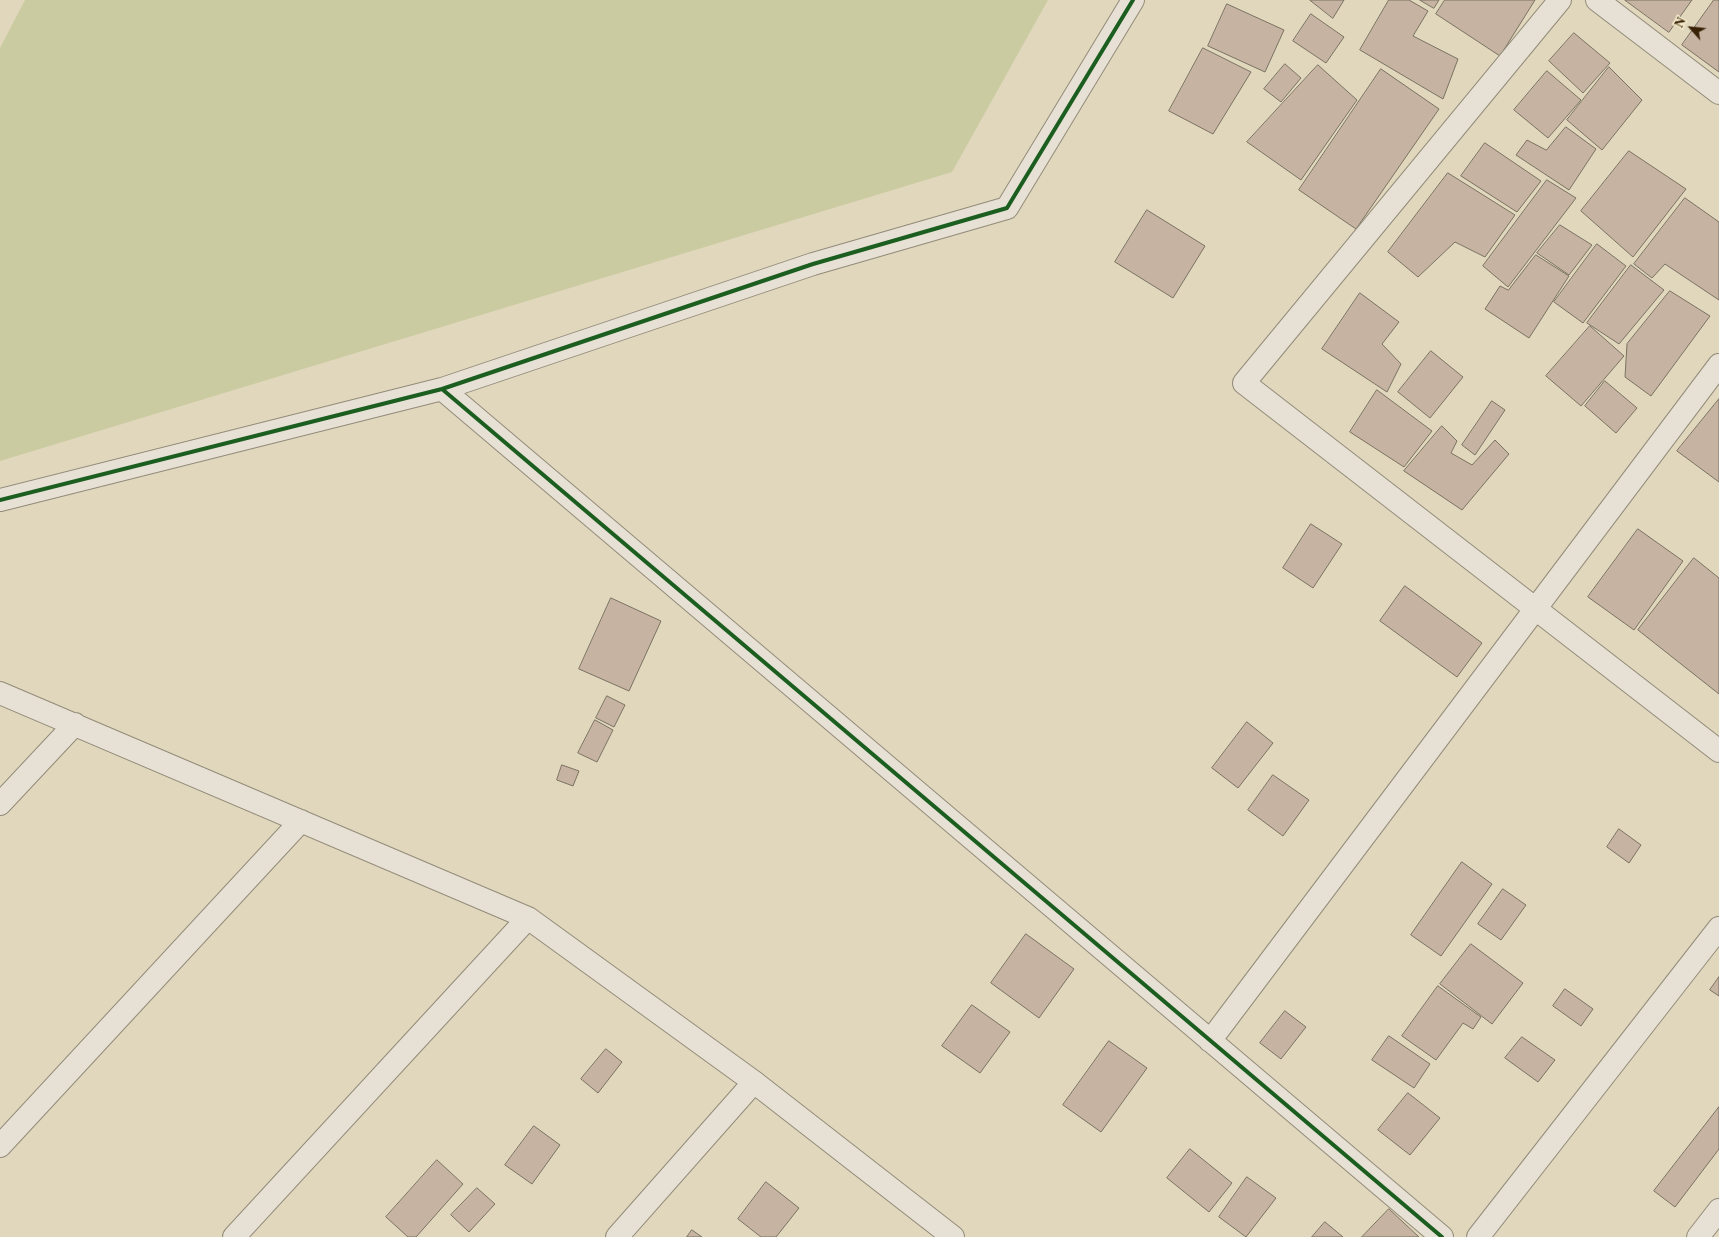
<!DOCTYPE html>
<style>
body{margin:0}
#map{position:relative;width:1719px;height:1237px;overflow:hidden;background:#e0d7bd;font-family:"Libre Caslon Text",serif}
canvas{display:block}
.north{position:absolute;left:1671px;top:8px;width:40px;height:40px;-webkit-text-stroke:3px #f4eacb;paint-order:stroke;rotate:297deg;font-size:11px;font-weight:700;line-height:16px;text-align:center;color:#382105}
.north::after{content:'';display:block;margin:auto;width:14px;height:18px;background:#382105;clip-path:polygon(50% 0,100% 100%,50% 72%,0 100%)}
</style>
<div id="map">
<canvas width="1719" height="1237"></canvas>
<div class="north">N</div>
</div>
<script>
const c = document.querySelector('canvas').getContext('2d');
c.lineJoin = 'round';
function fillPath(path, color) { c.fillStyle = color; c.fill(path, 'evenodd'); }
function strokePath(path, color, width, dash) { c.strokeStyle = color; c.lineWidth = width; c.lineCap = dash ? 'butt' : 'round'; c.setLineDash(dash || []); c.stroke(path); }
const green = new Path2D(`
 M25 0H1048L952 172 0 461V48Z`);
const building = new Path2D(`
 M1310 0H1344L1333 18Z
 M1389 0H1409L1428 11 1413 36 1458 59 1443 99 1360 50Z
 M1420 0H1439L1434 8Z
 M1445 0H1535L1500 56 1436 14Z
 M1625 0H1692L1669 32Z
 M1714 0H1719V72L1682 45Z
 M1227 4 1284 30 1265 72 1208 46Z
 M1311 14 1344 37 1326 63 1293 41Z
 M1574 33 1610 63 1583 93 1549 61Z
 M1203 48 1251 72 1213 134 1169 111Z
 M1285 64 1301 78 1281 102 1264 89Z
 M1318 65 1357 100 1301 180 1247 142Z
 M1609 67 1642 100 1602 150 1567 120Z
 M1381 69 1439 109 1356 229 1299 190Z
 M1547 71 1581 100 1548 138 1514 110Z
 M1566 127 1596 149 1569 190 1516 155 1527 140 1546 150Z
 M1485 143 1541 181 1517 212 1461 176Z
 M1629 151 1686 189 1633 257 1581 211Z
 M1448 173 1515 215 1485 257 1455 242 1418 277 1388 252Z
 M1547 180 1576 198 1508 287 1483 266Z
 M1685 198 1719 222V300L1665 264 1652 278 1634 264Z
 M1147 210 1205 246 1173 298 1115 262Z
 M1560 225 1592 245 1569 275 1537 253Z
 M1597 244 1626 266 1583 323 1554 302Z
 M1536 255 1569 276 1529 338 1485 309 1500 286 1508 290Z
 M1631 265 1664 290 1619 344 1587 323Z
 M1670 291 1710 316 1651 396 1625 377 1627 344Z
 M1360 293 1399 322 1382 344 1401 364 1387 392 1322 349Z
 M1590 326 1624 356 1581 406 1546 376Z
 M1431 351 1463 377 1430 418 1398 392Z
 M1605 381 1637 408 1616 433 1585 406Z
 M1377 390 1432 431 1404 467 1350 432Z
 M1719 399V482L1677 451Z
 M1492 401 1505 410 1475 455 1462 445Z
 M1442 426 1457 441 1451 453 1472 465 1495 440 1509 454 1462 510 1404 471Z
 M1311 524 1342 544 1313 588 1283 568Z
 M1638 529 1683 561 1634 630 1588 597Z
 M1694 558 1719 578V694L1638 630Z
 M1405 586 1482 643 1457 677 1380 621Z
 M611 598 661 621 629 691 579 669Z
 M607 696 625 705 614 727 596 718Z
 M595 720 613 730 597 762 578 753Z
 M1247 722 1273 743 1238 788 1212 768Z
 M562 765 579 771 573 786 557 780Z
 M1273 775 1309 800 1283 836 1248 810Z
 M1619 829 1641 845 1629 863 1607 847Z
 M1462 862 1492 884 1441 956 1411 935Z
 M1503 889 1526 905 1501 940 1478 924Z
 M1026 934 1074 969 1039 1018 991 983Z
 M1471 944 1523 983 1492 1024 1440 984Z
 M1719 977V996L1710 990Z
 M1438 986 1481 1017 1473 1029 1463 1023 1436 1060 1402 1036Z
 M1565 989 1593 1009 1581 1026 1553 1006Z
 M972 1005 1010 1032 980 1073 942 1046Z
 M1285 1011 1306 1027 1281 1059 1260 1043Z
 M1389 1036 1430 1064 1414 1088 1372 1060Z
 M1522 1037 1555 1060 1538 1082 1505 1058Z
 M1109 1041 1147 1068 1101 1132 1063 1105Z
 M606 1049 622 1062 598 1093 581 1079Z
 M1408 1093 1440 1118 1410 1155 1378 1130Z
 M1719 1107V1149L1675 1207 1654 1191Z
 M534 1126 560 1145 532 1184 505 1165Z
 M1190 1149 1232 1183 1209 1212 1167 1178Z
 M437 1160 463 1184 416 1237H408L386 1217Z
 M1247 1177 1276 1198 1246 1237 1219 1217Z
 M766 1182 799 1208 776 1237H761L738 1219Z
 M477 1188 495 1204 469 1232 451 1215Z
 M1389 1209 1419 1237H1362Z
 M1325 1222 1343 1237H1312Z
 M692 1230 702 1237H687Z`);
const street = new Path2D(`
 M1560 0 1244 383 1719 751
 M1597 0 1719 93
 M442 389 1442 1237
 M0 500 442 389 813 264 1007 208 1133 0
 M0 693 528 918 754 1082 953 1237
 M0 804 75 724
 M1210 1041 1719 365
 M0 1146 301 821
 M234 1237 528 918
 M617 1237 754 1082
 M1478 1237 1719 928
 M1698 1237 1719 1210`);
const cycleway = new Path2D(`
 M442 389 1442 1237
 M0 500 442 389 813 264 1007 208 1133 0`);
fillPath(green, '#cbcba1');
fillPath(building, '#c6b3a2');
strokePath(building, '#7a7261', 1);
strokePath(street, '#938b79', 24);
strokePath(street, '#e6e1d4', 22);
strokePath(cycleway, '#1b5e20', 4);
</script>
